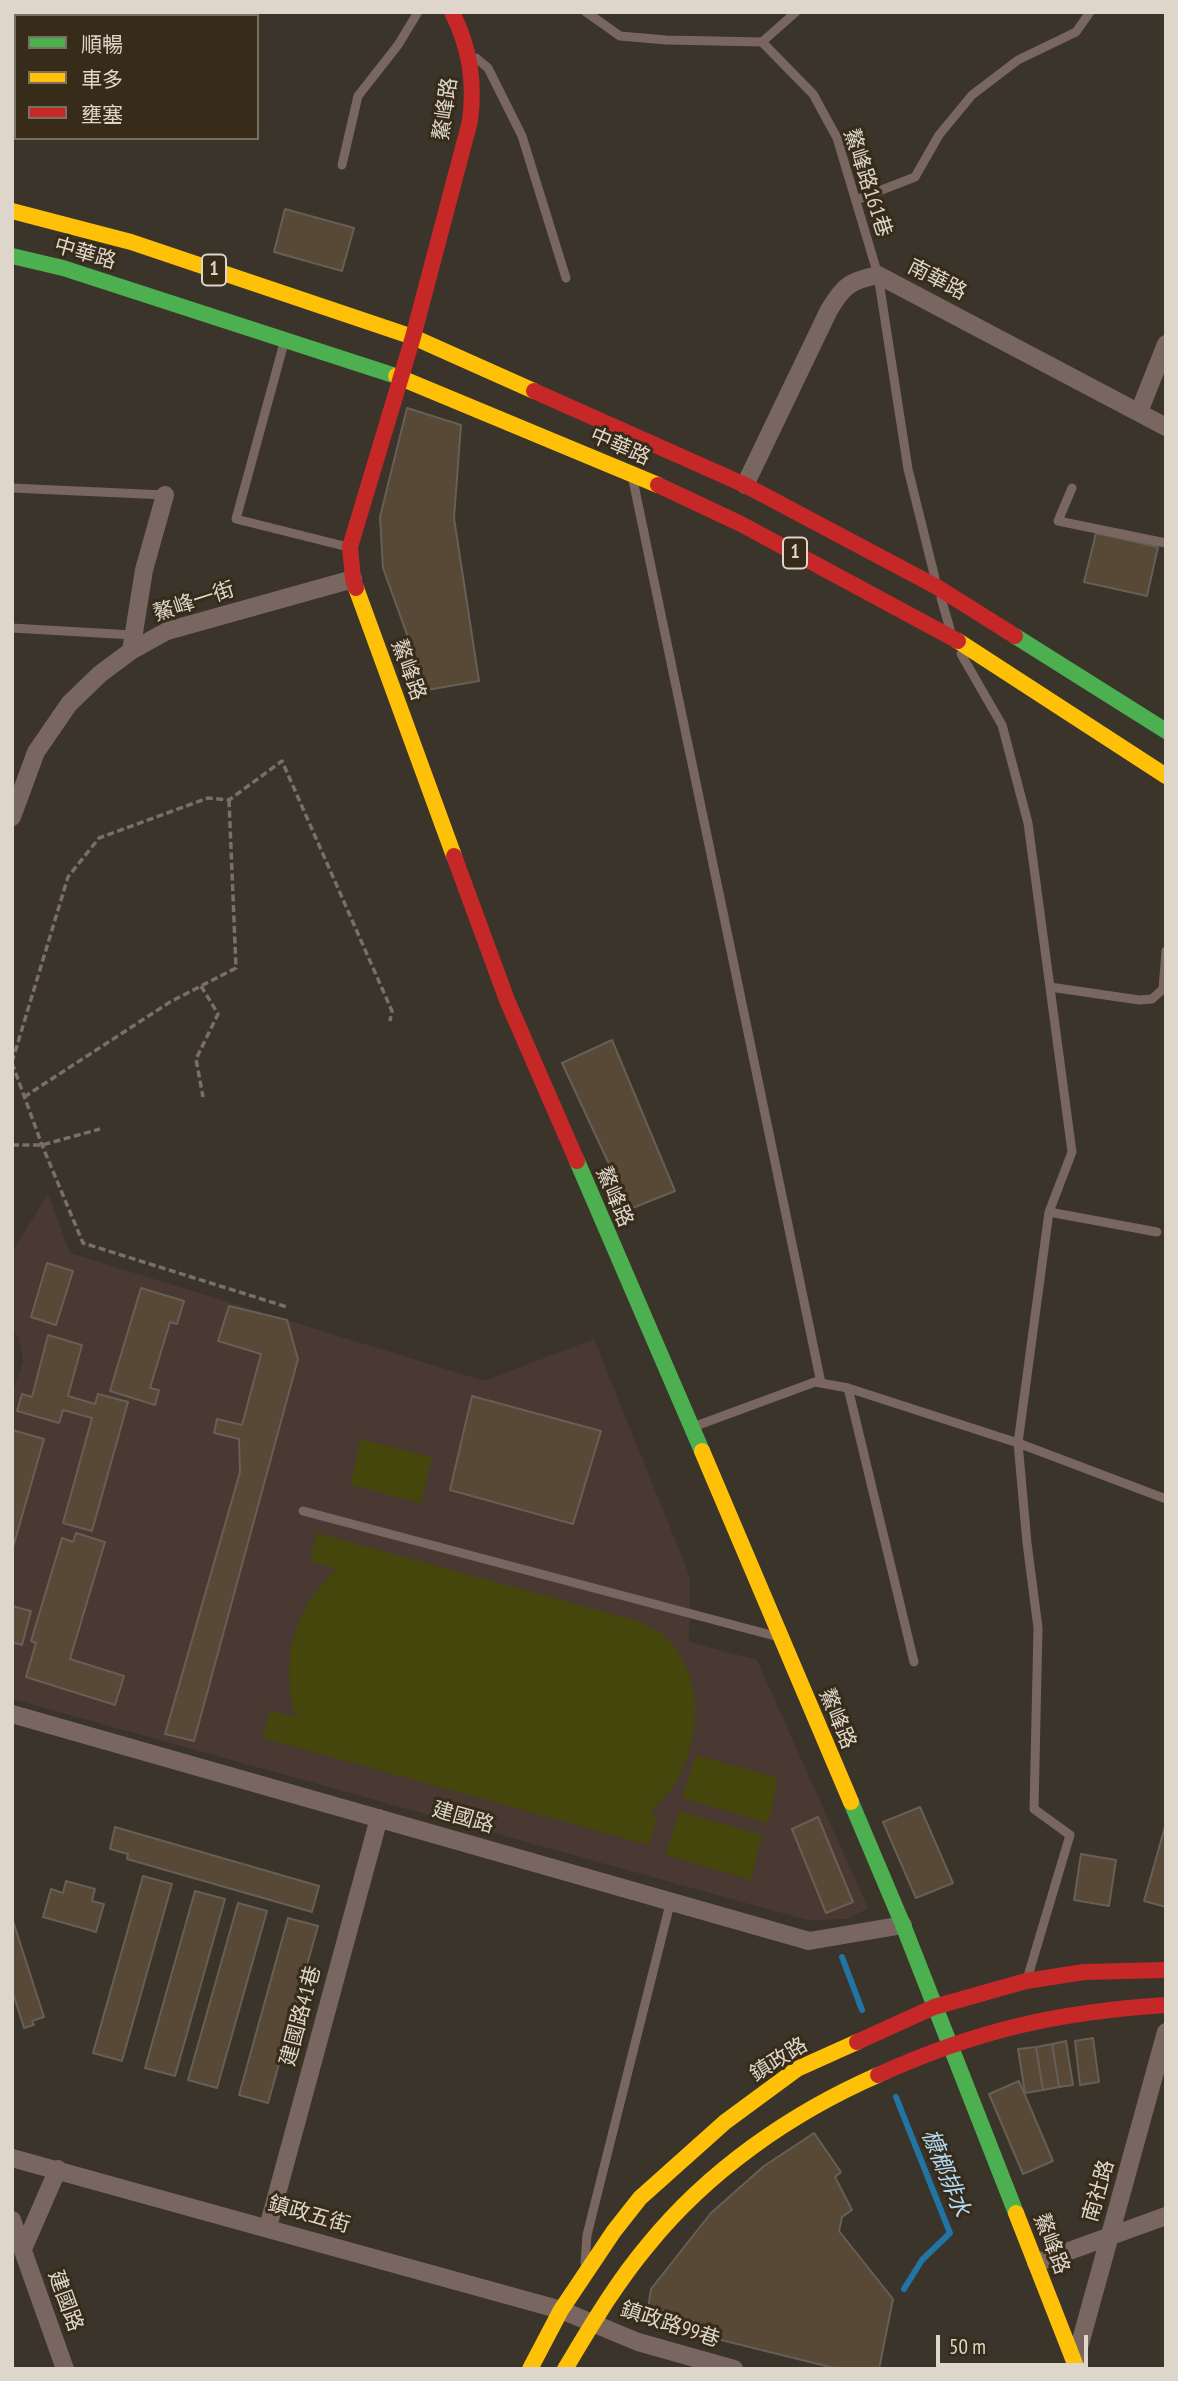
<!DOCTYPE html>
<meta charset="utf-8">
<style>
body{margin:0}
#map{position:relative;width:1178px;height:2381px;overflow:hidden;background:#3a342a;font-family:"PT Sans Narrow","Noto Sans TC",sans-serif}
canvas{display:block}
.frame{position:absolute;inset:0;border:14px solid #ded6cb;pointer-events:none}
.legend{position:absolute;left:14px;top:14px;width:245px;height:126px;box-sizing:border-box;background:#372c19;border:2px solid #7a7060;margin:0;padding:9px 12px;list-style:none;font-size:21px;color:#ded6cb}
.legend li{display:flex;align-items:center;gap:14px;height:35px}
.legend b{width:35px;border:2px solid #7a7060}
.scale{position:absolute;left:936px;top:2335px;width:152px;height:32px;box-sizing:border-box;border:4px solid #ded6cb;border-top:0;padding-left:9px;font-size:21px;line-height:24px;white-space:nowrap;color:#ded6cb;-webkit-text-stroke:5px #372c19;paint-order:stroke}
</style>
<div id="map">
<canvas width="1178" height="2381"></canvas>
<div class="frame"></div>
<ul class="legend">
<li><b style="height:9px;background:#4caf50"></b>順暢</li>
<li><b style="height:9px;background:#ffc107"></b>車多</li>
<li><b style="height:9px;background:#c62828"></b>壅塞</li>
</ul>
<div class="scale">50 m</div>
</div>
<script>
const c = document.querySelector('canvas').getContext('2d');
c.lineJoin = 'round';
function fillPath(path, color) { c.fillStyle = color; c.fill(path, 'evenodd'); }
function strokePath(path, color, width, dash) { c.strokeStyle = color; c.lineWidth = width; c.lineCap = dash ? 'butt' : 'round'; c.setLineDash(dash || []); c.stroke(path); }
function label(font, color, halo, rows, align = 'center') {
  c.font = font + ' "PT Sans Narrow","Noto Sans TC",sans-serif'; c.lineWidth = 6; c.setLineDash([]); c.textBaseline = 'middle'; c.strokeStyle = halo; c.fillStyle = color; for (const [text, x, y, turn = 0] of rows) {
    c.save(); c.translate(x, y); c.rotate((+turn || 0) * Math.PI / 180); c.textAlign = isNaN(turn) ? turn : align; if (halo) c.strokeText(text, 0, 0); c.fillText(text, 0, 0); c.restore();
  }
}
const education = new Path2D(`
 M48 1194 70 1253 484 1381 594 1339 690 1577 689 1642 757 1660 868 1908 848 1919 807 1920 12 1699V1395L23 1361 19 1338 12 1329V1252Z`);
const green = new Path2D(`
 M360 1439 432 1457 421 1503 351 1485Z
 M317 1533 634 1620C643 1624 655 1629 663 1635 704 1670 702 1736 677 1781 670 1793 659 1803 649 1813L658 1816 649 1845 263 1738 270 1711 295 1717C281 1659 292 1611 336 1569L310 1561Z
 M696 1755 778 1778 768 1823 682 1798Z
 M679 1811 762 1835 751 1880 666 1855Z`);
const stream = new Path2D(`
 M842 1957 862 2010
 M896 2097 950 2233 922 2260 904 2289`);
const building = new Path2D(`
 M285 209 354 228 342 271 274 252Z
 M407 408 461 425 454 518 479 681 427 690 383 568 380 517Z
 M1096 533 1158 547 1147 596 1084 582Z
 M612 1040 675 1191 630 1209 562 1063Z
 M47 1263 73 1271 56 1325 31 1317Z
 M141 1288 184 1301 177 1324 170 1322 150 1388 159 1390 155 1405 110 1391Z
 M229 1306 287 1320 298 1359 194 1741 165 1734 240 1472 239 1439 214 1433 217 1419 242 1425 261 1354 218 1341Z
 M48 1335 82 1345 68 1396 95 1404 98 1394 128 1402 92 1531 63 1523 92 1418 63 1410 59 1423 17 1411 22 1394 32 1397Z
 M472 1396 601 1431 573 1524 450 1490Z
 M12 1430 44 1439 12 1551Z
 M76 1533 105 1542 70 1659 124 1676 115 1705 26 1677 36 1643 31 1641 62 1538 73 1542Z
 M12 1606 31 1611 22 1645 12 1642Z
 M920 1807 953 1883 916 1898 883 1822Z
 M818 1817 853 1902 826 1913 792 1829Z
 M1166 1823V1907L1144 1901Z
 M115 1827 319 1886 312 1912 127 1859 128 1854 110 1849Z
 M1081 1854 1116 1860 1109 1906 1074 1900Z
 M143 1876 172 1884 122 2061 93 2053Z
 M66 1881 95 1889 92 1901 104 1904 96 1932 43 1917 51 1889 63 1893Z
 M195 1891 225 1899 175 2076 145 2068Z
 M238 1903 267 1911 217 2088 188 2080Z
 M12 1918 44 2017 32 2021 34 2025 24 2028 12 1990Z
 M288 1918 318 1926 268 2103 239 2095Z
 M1093 2038 1099 2082 1080 2085 1075 2041Z
 M1066 2041 1073 2085 1059 2087 1052 2044Z
 M1052 2044 1059 2087 1043 2090 1036 2047Z
 M1036 2047 1043 2090 1025 2093 1018 2049Z
 M1019 2081 1053 2161 1023 2174 989 2094Z
 M814 2133 841 2172 835 2177 852 2210 842 2217 839 2231 893 2299 879 2369H838L705 2336 706 2330 676 2319 666 2324H658L648 2308 651 2289 711 2213 764 2166Z`);
const path = new Path2D(`
 M201 986 218 1014 196 1059 203 1097
 M12 1062 68 877 99 838 208 798 229 800 282 761 392 1011 390 1021
 M12 1063 42 1145 83 1243 287 1307
 M24 1097 170 1002 236 968 229 800
 M12 1145H42L100 1129`);
const lane = new Path2D(`
 M586 12 620 36 666 40 762 42 813 94 837 138 878 275 908 469 935 578
 M762 42 796 12
 M476 58 488 68 522 136 566 278
 M342 165 358 96 398 45 418 12
 M856 200 915 177 939 135 972 95 1018 60 1076 32 1090 12
 M284 343 236 519 348 547
 M633 480 821 1383
 M12 488 165 495
 M1072 488 1058 521 1166 543
 M941 598 950 629
 M12 628 133 635
 M961 654 1002 725 1028 823 1072 1152 1049 1212 1018 1443 1027 1543 1038 1628 1034 1809 1070 1835 1028 1976
 M1050 987 1139 1000 1152 999 1163 989 1166 951
 M1049 1212 1157 1232
 M848 1388 914 1662
 M693 1427 815 1382 848 1388 1018 1443 1166 1499
 M303 1511 775 1636
 M585 2263 587 2235 671 1900`);
const street = new Path2D(`
 M1139 412 1166 344
 M745 485 829 310C844 285 850 281 878 275L1166 427
 M131 651 144 570 165 495
 M12 817 36 752 69 704 100 674 131 651 167 631 353 579
 M12 1714 809 1941 903 1925
 M12 2158 561 2310 638 2342 734 2369
 M12 2220 65 2369
 M268 2227 379 1818
 M23 2249 58 2169
 M1036 2263 1166 2216
 M1075 2362 1166 2032`);
const fast = new Path2D(`
 M12 256 63 268 396 376
 M1015 636 1166 731
 M577 1161 702 1451
 M851 1802 903 1925 1016 2213`);
const slow = new Path2D(`
 M12 211 131 242 413 337 534 391
 M396 376 658 485
 M356 588 454 856
 M958 641 1166 776
 M702 1451 851 1802
 M1016 2213 1077 2369
 M530 2369 561 2310 614 2231 640 2198 725 2122 797 2069 857 2042
 M565 2369C591 2326 616 2283 648 2245 708 2171 791 2113 878 2075`);
const jam = new Path2D(`
 M534 391 745 485 937 587 1015 636
 M658 485 741 524 958 641
 M356 588 353 579 350 547 413 337 470 121C475 81 470 49 452 12
 M454 856 507 1000 577 1161
 M857 2042 934 2007 1026 1981 1084 1972 1166 1970
 M878 2075C977 2030 1058 2012 1166 2005`);
const shields = [
 [214,270,24],
 [795,553,24]
];
const shieldNames = [
 ["1",214,270],
 ["1",795,553]
];
const streetNames = [
 ["鰲峰路",446,109,-82],
 ["鰲峰路161巷",867,183,72],
 ["中華路",85,254,16],
 ["南華路",937,280,27],
 ["中華路",620,447,23],
 ["鰲峰一街",194,602,-18],
 ["鰲峰路",408,670,70],
 ["鰲峰路",614,1197,67],
 ["鰲峰路",837,1719,67],
 ["建國路",463,1818,16],
 ["建國路41巷",301,2016,-75],
 ["鎮政路",779,2060,-32],
 ["南社路",1099,2191,-74],
 ["鎮政五街",309,2215,16],
 ["鰲峰路",1051,2244,69],
 ["建國路",65,2301,70],
 ["鎮政路99巷",670,2325,18]
];
const waterNames = [
 ["槺榔排水",945,2173,68]
];
fillPath(education, '#4a3932');
fillPath(green, '#44460b');
strokePath(stream, '#2274a4', 6);
fillPath(building, '#584836');
strokePath(building, '#665f58', 2);
strokePath(path, '#7a6e69', 3.5, [7, 3.5]);
strokePath(lane, '#796661', 9);
strokePath(street, '#796661', 18);
strokePath(fast, '#4caf50', 16);
strokePath(slow, '#ffc107', 16);
strokePath(jam, '#c62828', 16);
for (const [x, y, w] of shields) { const box = new Path2D(); box.roundRect(x - w / 2, y - 15.5, w, 31, 5); c.fillStyle = '#372c19'; c.fill(box); strokePath(box, '#ded6cb', 2); }
label('bold 19px', '#ded6cb', null, shieldNames);
label('21px', '#ded6cb', '#372c19', streetNames);
label('italic 23px', '#b3daf8', '#372c19', waterNames);
</script>
